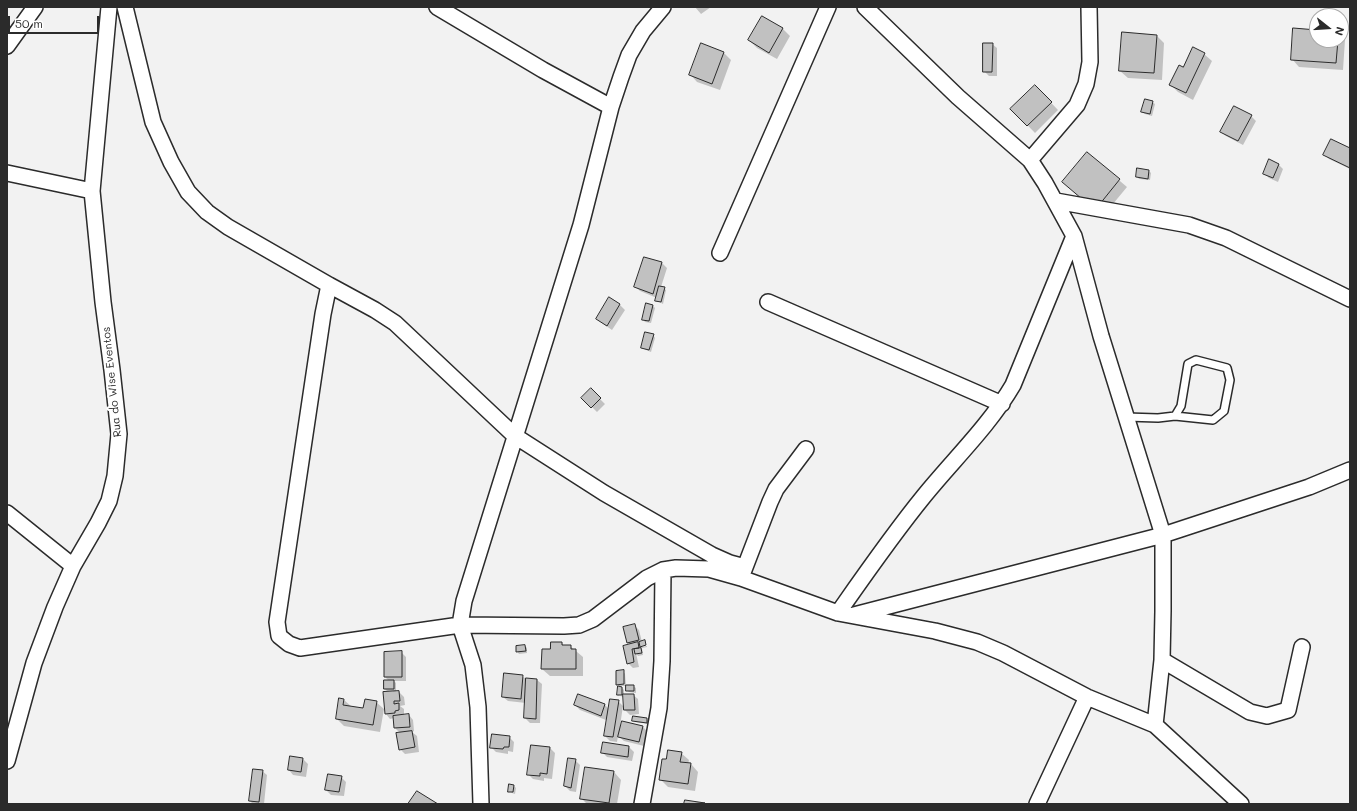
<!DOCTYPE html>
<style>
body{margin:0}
#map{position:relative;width:1357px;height:811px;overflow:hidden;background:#f2f2f2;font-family:Mali,sans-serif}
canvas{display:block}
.frame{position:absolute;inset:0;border:8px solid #2b2b2b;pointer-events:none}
.north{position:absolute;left:1309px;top:8px;width:40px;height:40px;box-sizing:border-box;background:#fff;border:1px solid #aaa;border-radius:50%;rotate:107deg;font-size:11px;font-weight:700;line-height:16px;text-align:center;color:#2b2b2b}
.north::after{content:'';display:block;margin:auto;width:14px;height:18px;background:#2b2b2b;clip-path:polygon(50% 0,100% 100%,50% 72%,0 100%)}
.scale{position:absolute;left:8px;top:16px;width:91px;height:18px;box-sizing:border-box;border:2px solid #2b2b2b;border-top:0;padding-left:5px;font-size:12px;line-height:14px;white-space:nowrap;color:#2b2b2b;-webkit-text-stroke:3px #fff;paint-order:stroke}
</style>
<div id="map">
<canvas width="1357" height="811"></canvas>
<div class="frame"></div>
<div class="north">N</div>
<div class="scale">50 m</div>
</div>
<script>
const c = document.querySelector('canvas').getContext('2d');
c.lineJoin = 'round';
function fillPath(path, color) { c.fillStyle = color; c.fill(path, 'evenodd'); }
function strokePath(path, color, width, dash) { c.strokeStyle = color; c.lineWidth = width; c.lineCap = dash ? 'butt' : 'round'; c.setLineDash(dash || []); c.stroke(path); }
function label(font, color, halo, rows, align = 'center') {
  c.font = font + ' Mali,sans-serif'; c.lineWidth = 4; c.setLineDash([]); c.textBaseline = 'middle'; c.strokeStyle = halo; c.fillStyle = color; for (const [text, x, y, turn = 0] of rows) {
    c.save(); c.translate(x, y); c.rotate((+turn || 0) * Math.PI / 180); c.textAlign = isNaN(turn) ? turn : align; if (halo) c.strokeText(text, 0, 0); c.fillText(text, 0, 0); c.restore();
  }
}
const shadow = new Path2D(`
 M695 7H711L701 14Z
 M762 17 783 29 790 36 777 59 757 48 749 40Z
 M1317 31V40H1341V36L1345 40 1343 70 1299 67 1292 59Z
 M1157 36 1164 43 1162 80 1128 78 1120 71Z
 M992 44 997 48V76H989L984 71Z
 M724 53 731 60 720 90 697 82 690 74Z
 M1204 54 1212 61 1193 100 1178 92 1171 85 1184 68Z
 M1035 86 1058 110 1035 133 1012 109Z
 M1152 102 1155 104 1152 116 1145 114 1142 112Z
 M1251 116 1256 121 1243 145 1226 136 1221 132Z
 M1350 149V169L1329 159 1325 155Z
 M1087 153 1127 187 1103 216 1063 182Z
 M1278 164 1283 169 1278 182 1269 178 1264 173Z
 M1149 171 1151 173 1150 180 1139 179 1137 176Z
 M645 258 662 263 667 268 661 287 666 290 663 304 656 300 657 298 640 291 635 286Z
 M610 298 620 305 625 310 612 330 602 323 597 318Z
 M653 306 655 308 651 323 645 322 643 319Z
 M653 335 655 338 651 352 644 349 642 347Z
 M591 390 605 404 597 412 583 398Z
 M634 625 639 630 642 642 644 641 646 643 641 645V647L647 646V647L642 648 643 655 638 656 636 653 639 667 633 668 628 663 630 645 627 642Z
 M562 643 564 646H570L583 657V676H550L542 669 551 650Z
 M525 646 527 648V653L519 654 517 651Z
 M401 652 406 657V681H394L396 683V692H399L404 697 405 705 400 706 404 709V716L409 715 413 720 414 731 412 732 417 736 419 752 405 754 400 749 401 734 395 728 394 718 390 719 386 714 393 693V691H387L385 689 389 681 385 677Z
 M623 671 625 674 626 686H620L624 690V694H619V696L618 695 621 688 617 684Z
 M522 676 526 679 537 680 542 684 540 723H530L525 718 526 703 508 701 503 697Z
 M633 686 636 688V693L629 692 627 690Z
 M579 695 605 705 610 710 618 701 623 706 620 726 643 727 648 732 644 746 624 741 618 736 617 742 610 741 605 736 608 715 606 720 580 710 575 705Z
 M633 695 638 699 639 714 630 715 625 710V697L620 696H627Z
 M340 699 344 700 352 707 364 709 376 702 384 709 380 732 344 726 337 719Z
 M647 719 649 721V724L635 722 633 720Z
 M509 737 514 742 513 752 508 751V754L496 752 491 747Z
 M532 746 550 748 555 753 552 779 544 778V781L533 779 528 774Z
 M629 747 634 752 632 761 607 757 603 753Z
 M681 753 689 760 688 764H691L698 772 695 791 668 787 660 779 667 761Z
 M290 757 303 759 308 764 306 777 293 775 289 770Z
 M575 760 580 765 576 792 570 791 565 786Z
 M262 771 267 775 264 804H253L250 801Z
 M614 772 621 780 617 804H587L581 798Z
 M341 777 346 782 344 796 331 795 326 790Z
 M514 786 516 788 515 794 512 793 510 791Z`);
const building = new Path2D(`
 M762 16 783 28 769 53 748 40Z
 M1293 28 1317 30V40H1338L1336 63 1291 60Z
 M1122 32 1157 35 1154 73 1119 71Z
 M701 43 724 52 712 84 689 75Z
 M983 43H993L992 72H983Z
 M1193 47 1205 53 1186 93 1169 85 1179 65 1183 67Z
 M1035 85 1052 102 1027 126 1010 109Z
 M1145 99 1153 101 1150 114 1141 112Z
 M1234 106 1252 115 1238 141 1220 132Z
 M1331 139 1350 148V168L1323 155Z
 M1087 152 1120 179 1095 210 1062 182Z
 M1269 159 1279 164 1273 178 1263 174Z
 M1137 168 1149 170 1148 179 1136 177Z
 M644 257 662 262 653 294 634 287Z
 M659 286 665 287 661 302 655 301Z
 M609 297 620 304 607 326 596 319Z
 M646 303 653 305 649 321 642 320Z
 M645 332 654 334 649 350 641 348Z
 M591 388 601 398 591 408 581 398Z
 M635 624 639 640 627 643 623 627Z
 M645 640 646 645 640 647 639 642Z
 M551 642H562V645H571V649H576V669H541L542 649H550Z
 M638 642 639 648 632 649 634 662 627 664 623 646Z
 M525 645 526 651 516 652V646Z
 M641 648 642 653 635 654 634 649Z
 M402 651V677H384V652Z
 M624 670V684L616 685V671Z
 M504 673 523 675 521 699 502 697Z
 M526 678 537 679 536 719 524 718Z
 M384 680H394V689H384Z
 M626 685H634V691H626Z
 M618 686 622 687V695H617Z
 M399 691 400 701H394V704L399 703V710L395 711V713L385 714 383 692Z
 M578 694 605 704 601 716 574 705Z
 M623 694H634L635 710H624Z
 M339 698 344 699 343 705 363 708 365 699 377 701 373 725 336 719Z
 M610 699 619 700 613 737 604 736Z
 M409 714 410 727 394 728 393 716Z
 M633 716 647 718V723L632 721Z
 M622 721 643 726 639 742 618 737Z
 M412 731 415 747 399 750 396 733Z
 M492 734 510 736 509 747H504L503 749 490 748Z
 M603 742 629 746 628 757 601 753Z
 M531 745 550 747 547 774 540 773V776L527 775Z
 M668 750 682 752 680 762 691 763 688 784 659 780 662 759H666Z
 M290 756 303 758 301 772 288 770Z
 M568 758 576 759 571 788 564 786Z
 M585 767 614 771 609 803 580 799Z
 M253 769 263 770 259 802 249 801Z
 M328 774 342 776 339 792 325 790Z
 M509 784 514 785 513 792H508Z
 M417 791 438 804H408Z
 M685 800 705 803 684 804Z`);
const lane = new Path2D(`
 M1126 417 1158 418 1175 416 1213 420 1224 411 1230 380 1227 368 1196 360 1188 364 1181 406 1175 416`);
const street = new Path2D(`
 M125 7 153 122 171 162 188 192 207 212 228 227 329 285 323 314 277 622 279 636 289 644 300 648 460 625 564 626 579 625 593 619 647 578 663 570 676 568 709 569 741 578 838 613 935 631 977 642 1003 653 1087 697 1155 725 1241 804
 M437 7 543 70 611 107
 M865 7 958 97 1030 160 1045 183 1074 236 1101 336 1163 535V611L1162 660 1155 725
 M7 46 35 7
 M1030 160 1077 105 1086 84 1090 62 1089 7
 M7 173 92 191
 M1056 201 1189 225 1226 238 1350 299
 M720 253 828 7
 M329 285 375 310 395 323 515 436 604 493 712 555 730 563 745 567
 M768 302 1002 404
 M7 513 73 566
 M742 575 770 502 776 489 806 449
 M838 613C866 573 893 534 924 496 954 459 989 426 1013 385L1074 236
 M854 615 1163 535 1309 487 1350 470
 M1162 660 1250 712 1267 716 1288 710 1302 647
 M7 761 34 663 55 607 73 566 98 523 109 501 115 476 119 434 112 370 103 302 92 191 109 7
 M481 804 478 707 473 665 460 625 464 601 581 225 611 107 621 77 629 55 643 31 663 7
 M642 804 659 708 662 661 663 570
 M1037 804 1087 697`);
const streetNames = [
 ["Rua do Wise Eventos",112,382,-96]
];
fillPath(shadow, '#0003');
fillPath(building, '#c1c1c1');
strokePath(building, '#2b2b2b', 1);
strokePath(lane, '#2b2b2b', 10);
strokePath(street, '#2b2b2b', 18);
strokePath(lane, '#fff', 7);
strokePath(street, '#fff', 15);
label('11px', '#2b2b2b', '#fff', streetNames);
</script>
